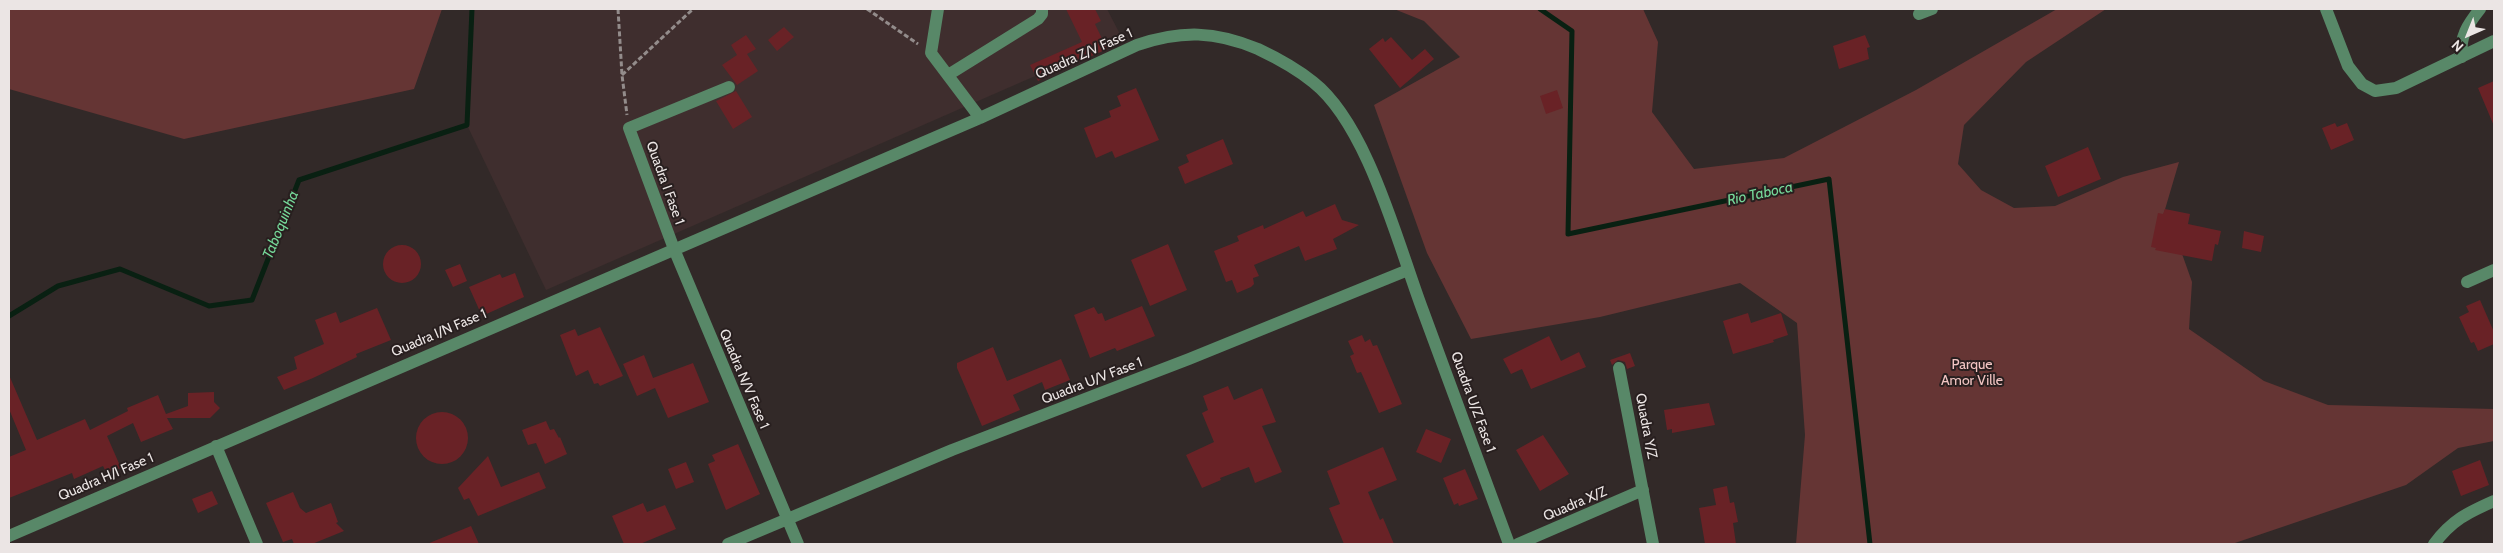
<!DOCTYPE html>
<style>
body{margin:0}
#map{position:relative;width:2503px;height:553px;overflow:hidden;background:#322928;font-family:Cabin,sans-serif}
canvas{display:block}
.frame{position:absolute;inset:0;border:10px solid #ebe5e4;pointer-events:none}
.north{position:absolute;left:2443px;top:10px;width:50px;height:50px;-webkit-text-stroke:4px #281f1f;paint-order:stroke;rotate:224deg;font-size:14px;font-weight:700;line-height:20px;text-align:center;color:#ebe5e4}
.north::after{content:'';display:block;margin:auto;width:18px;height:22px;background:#ebe5e4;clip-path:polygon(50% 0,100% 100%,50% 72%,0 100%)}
</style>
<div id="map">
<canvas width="2503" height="553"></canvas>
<div class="frame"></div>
<div class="north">N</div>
</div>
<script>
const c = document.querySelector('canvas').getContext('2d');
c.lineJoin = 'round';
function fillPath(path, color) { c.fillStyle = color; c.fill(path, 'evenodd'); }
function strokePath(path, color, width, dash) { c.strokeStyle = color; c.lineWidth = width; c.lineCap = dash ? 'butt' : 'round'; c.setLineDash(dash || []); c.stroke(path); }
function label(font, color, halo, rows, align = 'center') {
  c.font = font + ' Cabin,sans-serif'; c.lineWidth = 4; c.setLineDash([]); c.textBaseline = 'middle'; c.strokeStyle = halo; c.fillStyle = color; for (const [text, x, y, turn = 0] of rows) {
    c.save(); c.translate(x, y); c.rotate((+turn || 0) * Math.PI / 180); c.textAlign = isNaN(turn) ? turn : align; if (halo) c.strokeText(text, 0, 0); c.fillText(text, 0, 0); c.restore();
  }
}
const built = new Path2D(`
 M472 9H1107L1122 38 546 290 467 125Z`);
const green = new Path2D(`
 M9 9H442L414 89 184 139 9 89Z
 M1394 9H1643L1658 42 1652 112 1694 169 1784 158 1916 90 2057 9H2106L2026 62 1964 125 1958 164 1981 190 2014 208 2055 206 2123 177 2179 162 2161 223 2181 251 2192 282 2189 329 2264 381 2328 405 2494 409V441L2458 448 2406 485 2232 544H1796L1805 435 1797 323 1740 283 1600 317 1471 339 1427 253 1374 105 1460 57 1424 21Z`);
const stream = new Path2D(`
 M1540 9 1572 31 1568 234 1829 179 1870 544
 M9 316 58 286 120 269 209 306 252 300 299 180 467 125 472 9`);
const building = new Path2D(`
 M1066 9H1095L1101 21 1095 24 1107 49 1038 81 1030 65 1082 42Z
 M784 27 794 37 777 51 768 40Z
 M746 35 756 49 747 54 758 71 737 85 722 65 737 55 731 45Z
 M1865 35 1870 47 1867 48 1869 59 1839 69 1833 46Z
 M1391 37 1412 60 1425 49 1434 59 1400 88 1369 49 1383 38 1385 42Z
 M2494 81V126L2478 88Z
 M1136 88 1159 140 1115 158 1112 151 1096 158 1084 128 1111 117 1109 111 1121 106 1117 96Z
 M1557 90 1563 108 1546 114 1540 96Z
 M736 91 752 117 733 129 716 101Z
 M2335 123 2337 127 2347 123 2354 140 2331 150 2322 128Z
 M1223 139 1233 164 1185 184 1178 167 1189 162 1186 155Z
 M2088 147 2101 179 2058 197 2045 166Z
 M1335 204 1342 220 1359 225 1333 239 1337 249 1305 261 1299 246 1254 265 1259 276 1253 278 1254 284 1251 287 1237 293 1232 280 1226 282 1214 251 1239 241 1237 236 1263 225 1264 229 1303 211 1306 217Z
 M2165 209 2190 214 2188 224 2221 231 2218 245 2215 244 2212 261 2155 250 2156 248 2151 247 2158 213 2163 214Z
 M2244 231 2264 236 2261 252 2242 248Z
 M1168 244 1187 290 1150 306 1131 260Z
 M383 264a19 19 0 1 1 38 0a19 19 0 1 1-38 0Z
 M460 264 467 281 453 287 445 270Z
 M515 273 524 297 482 316 469 287 500 274 502 278Z
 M2480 300 2494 332V344L2478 351 2474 342 2471 343 2459 317 2469 312 2466 306Z
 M1142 306 1155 336 1117 351 1115 348 1090 358 1074 315 1094 307 1098 314 1102 313 1105 321Z
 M377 308 391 340 356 354 357 357 313 378 284 390 277 377 297 369 294 357 324 344 315 320 336 312 340 323Z
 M1748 313 1751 323 1781 313 1788 335 1773 340 1774 342 1733 354 1723 321Z
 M600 327 623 376 600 386 598 383 594 384 588 370 576 376 560 335 575 329 578 336Z
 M1362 335 1365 342 1370 339 1373 346 1377 345 1402 404 1379 413 1361 372 1357 373 1350 356 1354 354 1348 341Z
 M1549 336 1561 361 1579 352 1586 367 1531 389 1522 369 1511 374 1503 359Z
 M993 347 1007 381 1061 359 1070 380 1045 390 1042 382 1013 395 1020 410 982 426 957 368V363Z
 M1630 353 1635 366 1627 369 1625 362 1618 360 1612 365 1610 360Z
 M644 355 653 378 693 363 709 402 668 418 655 388 637 396 623 364Z
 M9 375 37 440 85 419 90 430 128 411 127 408 158 395 166 414 188 406V393L214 392V402L220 408 210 418H167L173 429 141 442 133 423 107 436 121 468 107 474 103 466 74 479 72 473 9 498V457L26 450 9 409Z
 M1228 386 1234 400 1262 388 1276 422 1262 426 1282 472 1255 483 1249 467 1220 478 1221 480 1202 488 1186 455 1214 442 1202 413 1208 410 1203 396Z
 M1709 403 1715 425 1672 433V429L1667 430 1664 410Z
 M416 438a26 26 0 1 1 52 0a26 26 0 1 1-52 0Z
 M546 421 550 430 554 429 559 438 560 437 567 454 545 464 536 443 528 445 522 430Z
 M1426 429 1451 439 1441 463 1416 452Z
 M1543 435 1569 474 1540 491 1516 450Z
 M738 444 760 494 726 510 708 464 715 461 712 455Z
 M1383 447 1397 480 1368 492 1380 520 1383 518 1394 544H1344L1329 508 1340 504 1327 471Z
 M488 456 501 487 539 472 546 488 478 516 469 498 464 500 458 488Z
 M2480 460 2489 485 2461 496 2452 471Z
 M686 462 694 482 676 489 668 469Z
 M1465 469 1478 499 1459 506 1458 503 1454 505 1443 478Z
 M1727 486 1730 503 1734 502 1738 522 1733 523 1736 544H1705L1699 508 1716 505 1713 489Z
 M212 491 218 504 198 513 192 499Z
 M293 492 300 508 306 513 331 503 338 522 336 523 344 531 312 544H294L292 539 283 542 266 503Z
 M643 503 647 512 665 505 676 529 640 544H624L612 516Z
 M471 526 479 544H427Z`);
const path = new Path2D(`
 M618 9 622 75 627 115
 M867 9 918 44
 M622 75 693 9`);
const minor = new Path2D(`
 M938 9 931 53 980 118
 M2326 9 2348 66 2362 84 2375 91 2396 88 2494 41
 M1919 14 1932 9
 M2462 57C2459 37 2468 24 2480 9
 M948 75 1038 19 1042 14V9
 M729 87 629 128 674 249 798 544
 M2467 282 2494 270
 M1619 368 1653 544
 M216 446 257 544
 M9 536 980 118 1137 45C1182 30 1215 31 1258 49 1277 58 1297 69 1313 82 1368 125 1398 245 1423 311 1452 389 1480 466 1509 544
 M728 544 952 450 1189 359 1408 270
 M1518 544 1643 490
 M2434 544C2452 520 2467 513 2494 501`);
const streetNames = [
 ["Quadra Z/V Fase 1",1084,54,-24],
 ["Quadra I Fase 1",665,183,70],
 ["Quadra I/N Fase 1",439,333,-23],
 ["Quadra N/V Fase 1",744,379,67],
 ["Quadra U/V Fase 1",1092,381,-21],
 ["Quadra U/Z Fase 1",1473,402,70],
 ["Quadra Y/Z",1646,426,79],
 ["Quadra H/I Fase 1",106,477,-23],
 ["Quadra X/Z",1575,504,-23]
];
const parkNames = [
 ["Parque",1972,365],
 ["Amor Ville",1972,381]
];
const waterNames = [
 ["Rio Taboca",1760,194,-12],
 ["Taboquinha",281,225,-68]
];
fillPath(built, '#3f2e2e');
fillPath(green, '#653534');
strokePath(stream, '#092012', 5);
fillPath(building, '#692226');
strokePath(path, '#938c8b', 3, [5, 2.5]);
strokePath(minor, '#588868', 12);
label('14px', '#ebe5e4', '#281f1f', streetNames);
label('14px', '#f2c5c3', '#281f1f', parkNames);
label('italic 15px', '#76d99a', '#281f1f', waterNames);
</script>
